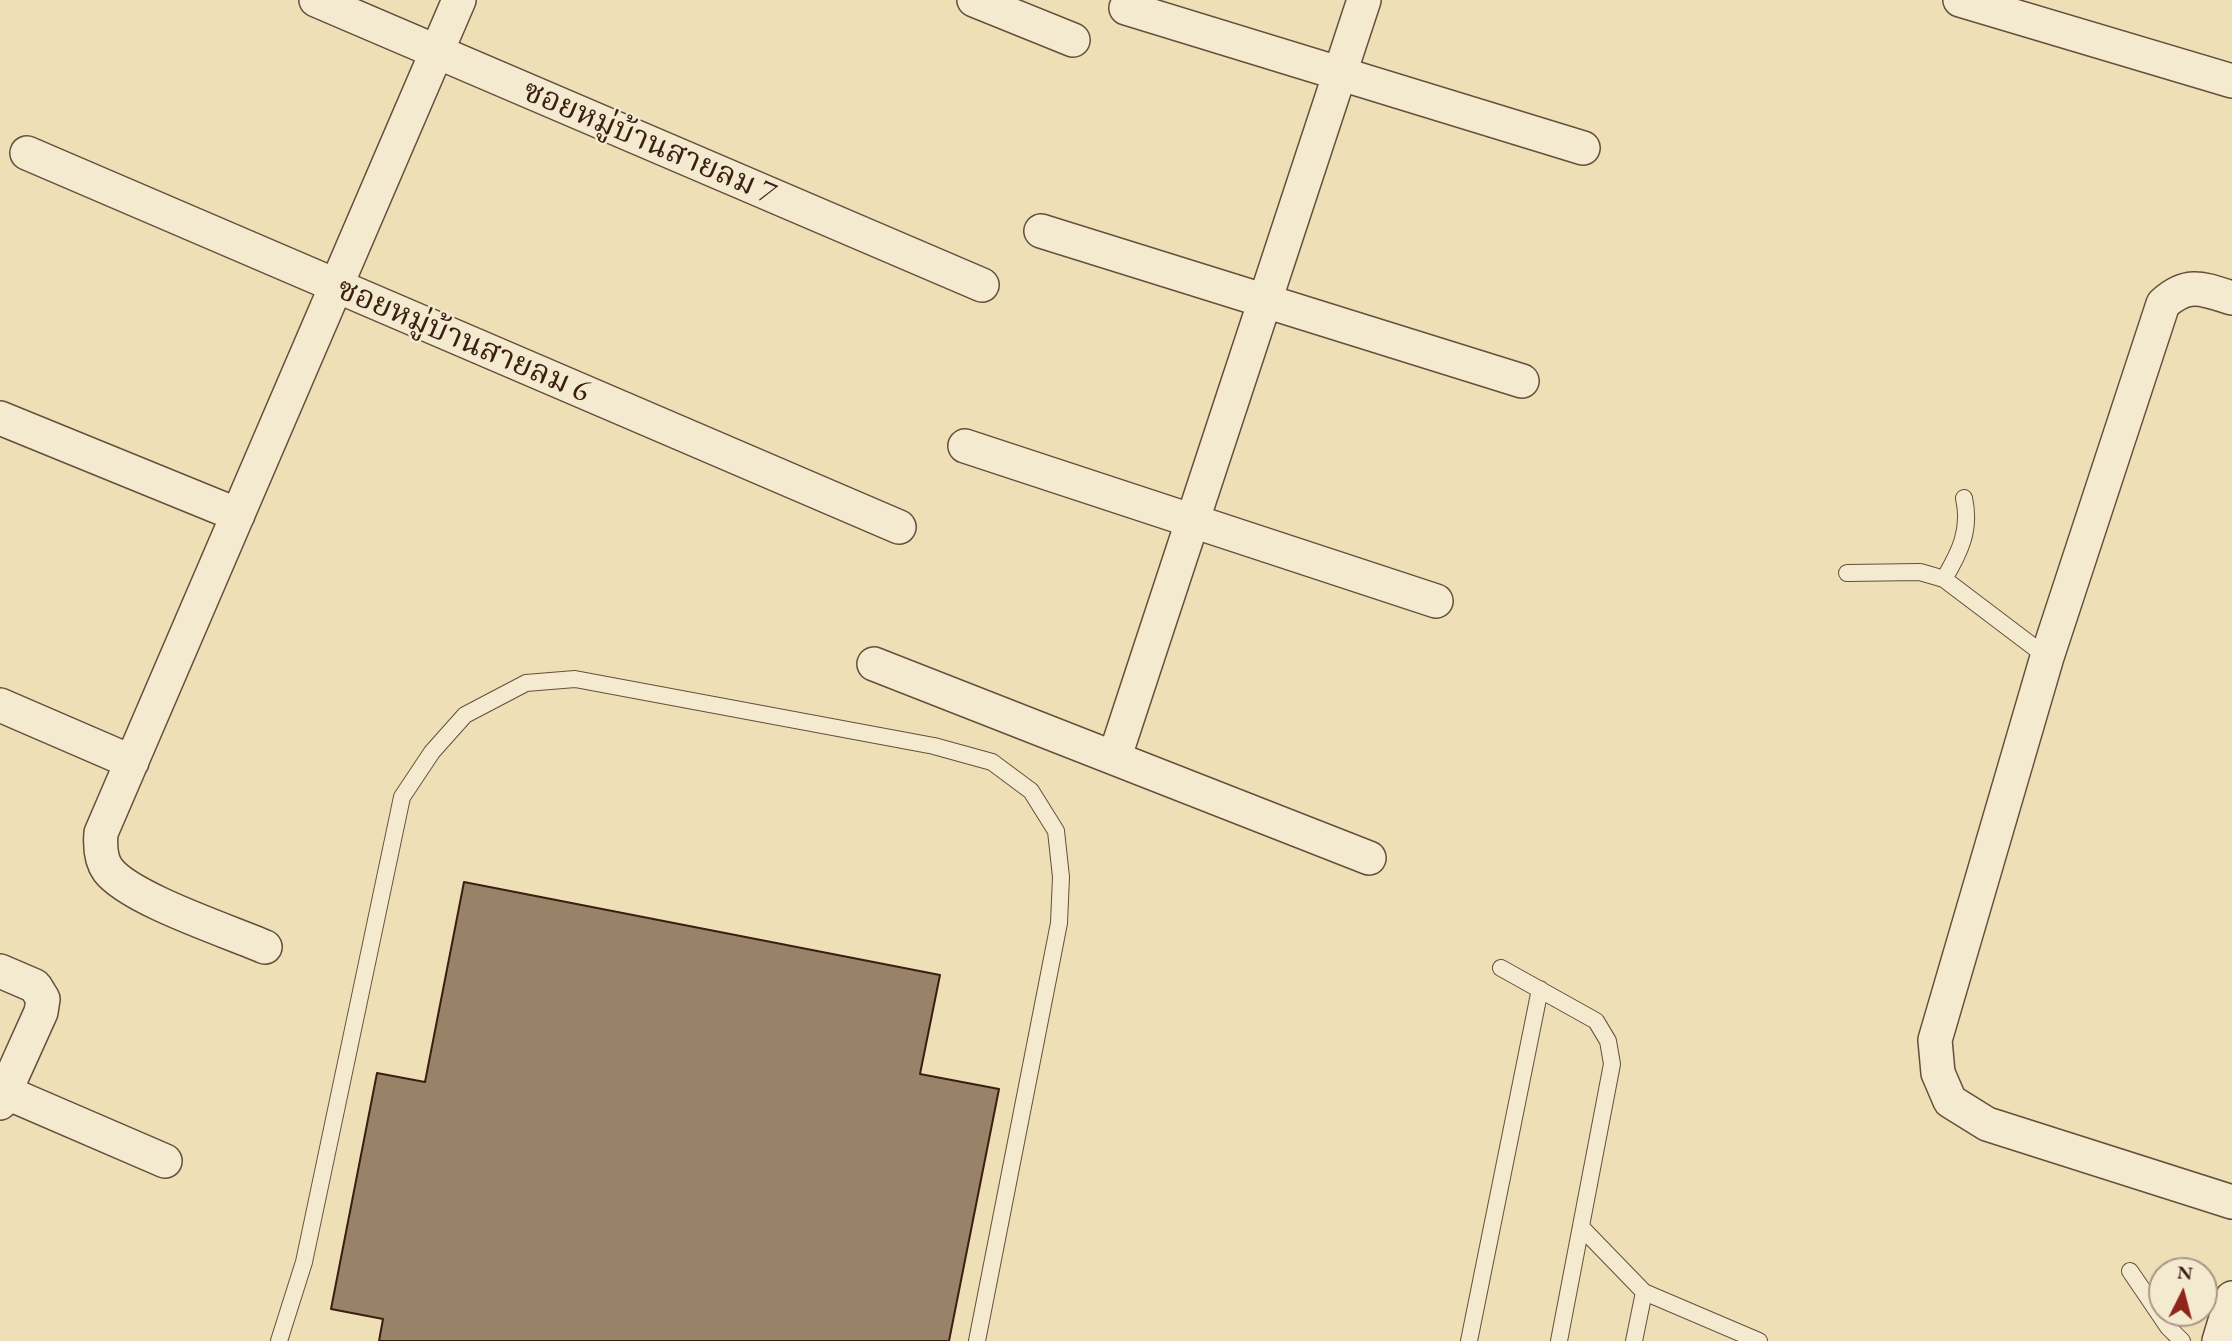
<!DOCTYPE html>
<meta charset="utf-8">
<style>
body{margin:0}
#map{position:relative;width:2232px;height:1341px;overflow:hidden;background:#eedfb7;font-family:"EB Garamond",serif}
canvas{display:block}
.north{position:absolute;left:2148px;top:1257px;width:70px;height:70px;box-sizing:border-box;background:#f4ead0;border:2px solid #aa9884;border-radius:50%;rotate:6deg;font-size:19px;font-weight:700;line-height:28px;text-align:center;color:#3a1e12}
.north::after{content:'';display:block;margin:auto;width:24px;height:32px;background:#8f2418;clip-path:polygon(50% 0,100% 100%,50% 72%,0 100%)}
</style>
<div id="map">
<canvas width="2232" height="1341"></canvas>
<div class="north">N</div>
</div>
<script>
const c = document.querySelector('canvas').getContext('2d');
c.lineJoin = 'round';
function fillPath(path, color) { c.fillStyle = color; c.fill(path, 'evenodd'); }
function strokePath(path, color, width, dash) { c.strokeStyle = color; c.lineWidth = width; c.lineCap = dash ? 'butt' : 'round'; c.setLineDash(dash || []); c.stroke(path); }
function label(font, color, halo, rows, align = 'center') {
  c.font = font + ' "EB Garamond","Noto Serif Thai",serif'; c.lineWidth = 5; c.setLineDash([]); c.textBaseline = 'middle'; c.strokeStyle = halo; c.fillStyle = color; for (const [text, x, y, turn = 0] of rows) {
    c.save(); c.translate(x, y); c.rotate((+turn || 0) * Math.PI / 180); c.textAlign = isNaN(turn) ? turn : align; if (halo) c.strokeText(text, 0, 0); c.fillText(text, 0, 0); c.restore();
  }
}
const building = new Path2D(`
 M464 882 940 975 920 1074 999 1089 949 1341H379L383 1319 331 1309 377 1073 425 1082Z`);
const service = new Path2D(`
 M1847 573 1920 572 1944 579 2047 657
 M1944 579C1960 552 1971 530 1964 498
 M1501 968 1596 1021 1608 1041 1612 1064 1559 1341
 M1581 1227 1644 1292 1759 1341
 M2130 1271 2168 1327 2182 1341
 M279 1341 304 1262 402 797 432 752 465 715 526 683 575 679 934 746 992 762 1031 791 1056 831 1061 877 1059 923 977 1341
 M1469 1341 1540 989
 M1634 1341 1644 1292`);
const minor = new Path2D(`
 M316 0 982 285
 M974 0 1073 40
 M1960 0 2232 81
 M1126 8 1583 148
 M27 153 899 527
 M1041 231 1522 381
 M2232 298C2203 289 2188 281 2163 304L2047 657 1935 1040 1938 1073 1950 1101 1987 1124 2232 1202
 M0 418 238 515
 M965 446 1436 601
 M874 664 1369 858
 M0 705 132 762
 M1115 756 1364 0
 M265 947C228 931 130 899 108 870 100 859 100 845 101 833L459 0
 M0 971 35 986 43 999 41 1012 0 1103
 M5 1092 165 1161
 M2219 1341 2232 1298`);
const streetNames = [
 ["ซอยหมู่บ้านสายลม 7",649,143,23],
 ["ซอยหมู่บ้านสายลม 6",463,341,23]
];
fillPath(building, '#988268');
strokePath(building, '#3a1e12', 2);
strokePath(service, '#674e3b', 18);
strokePath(minor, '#674e3b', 36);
strokePath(service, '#f4ead0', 16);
strokePath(minor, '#f4ead0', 33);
label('32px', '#3a1e12', '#f4ead0', streetNames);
</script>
